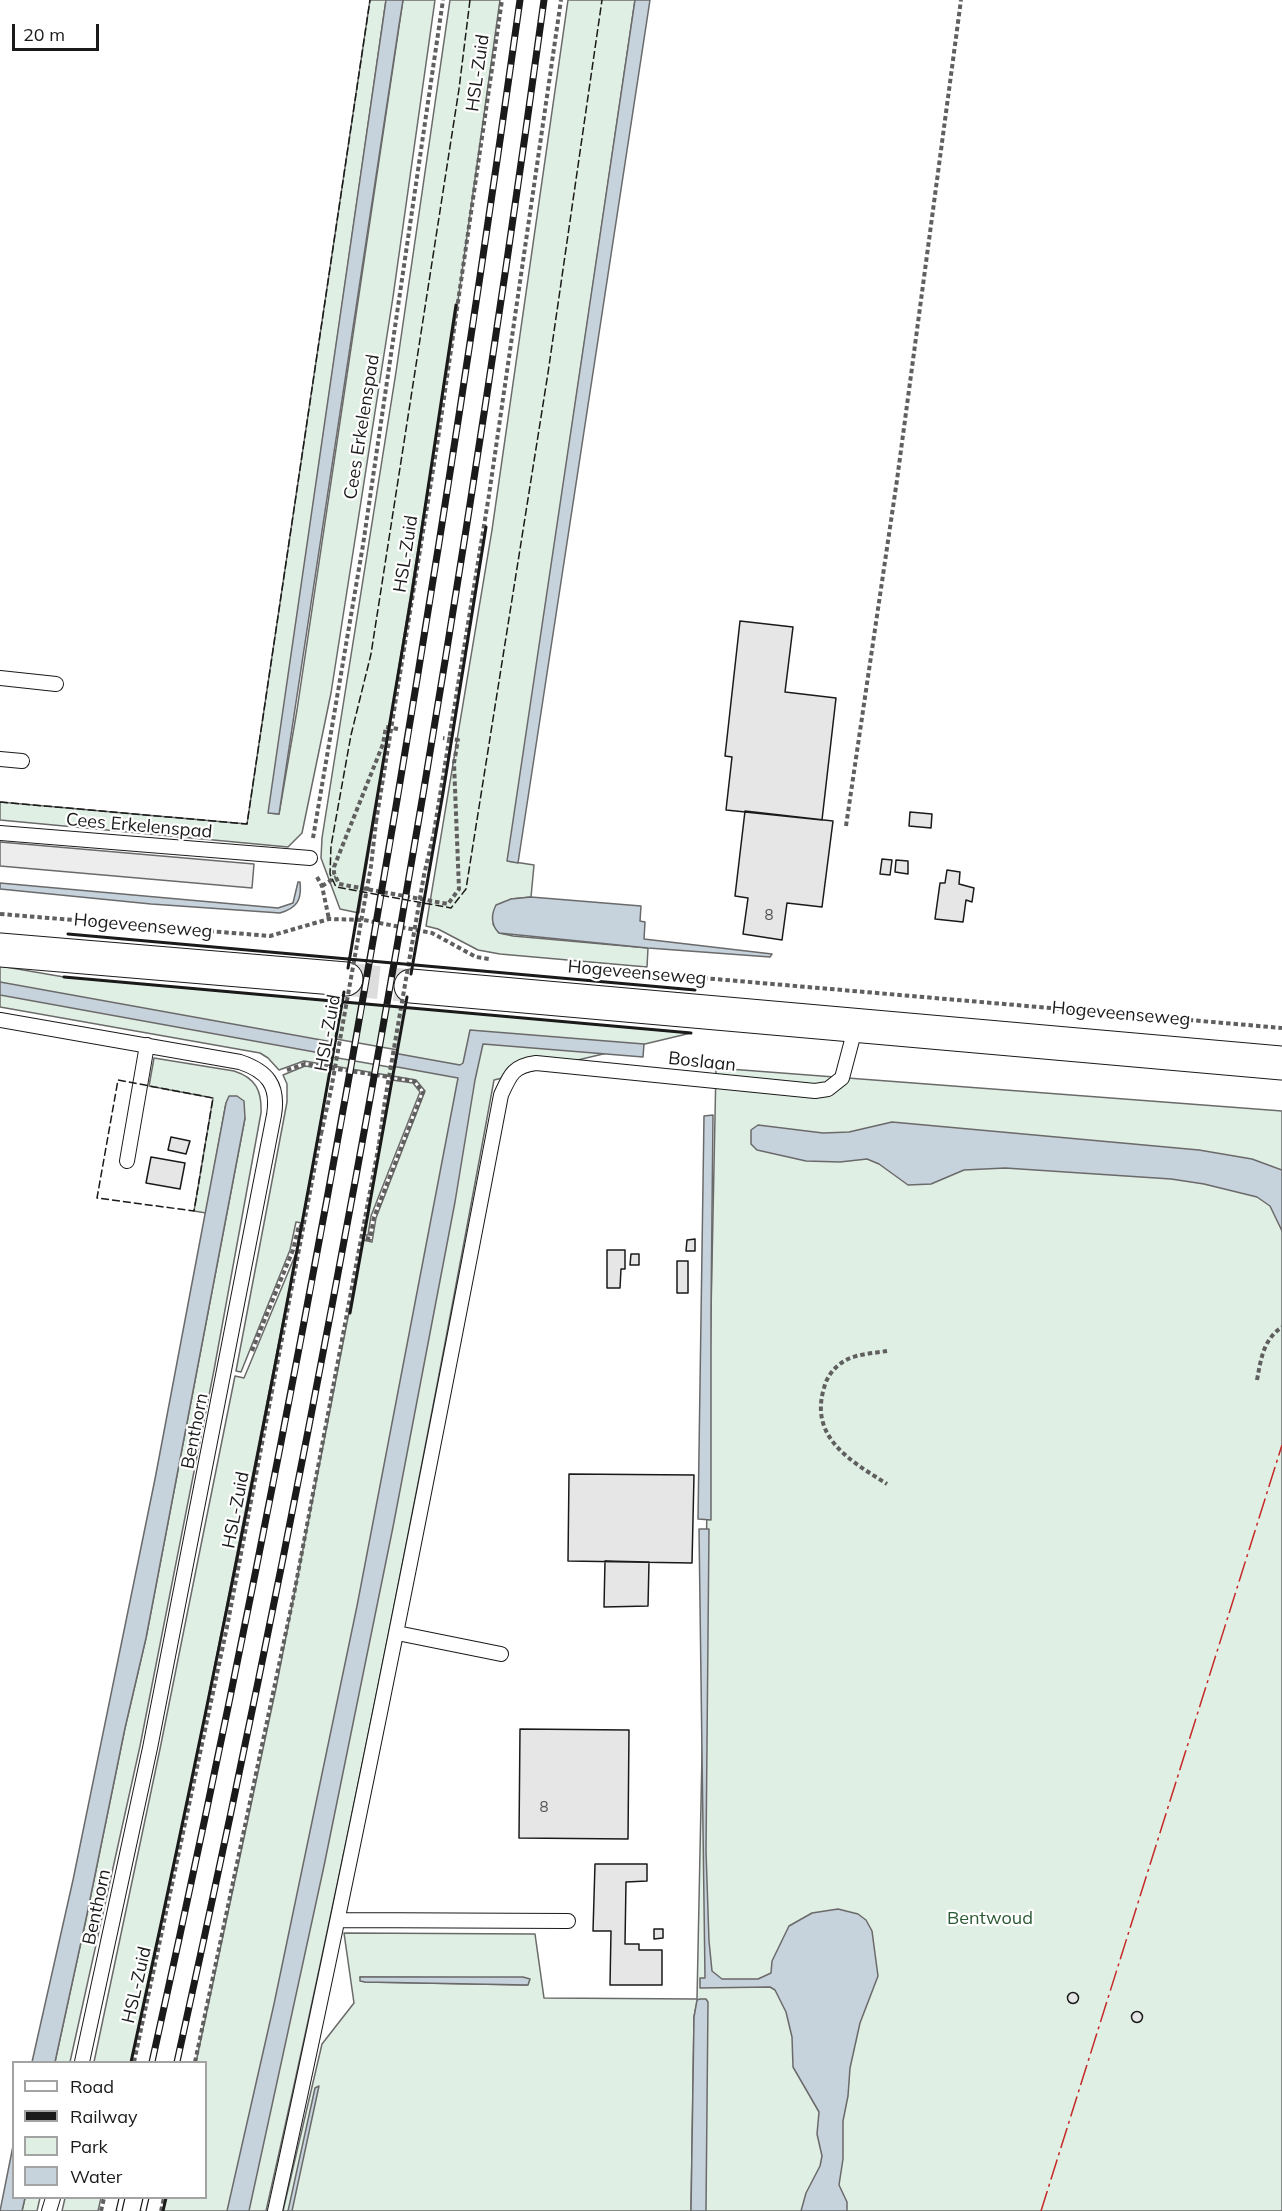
<!DOCTYPE html>
<style>
body{margin:0}
#map{position:relative;width:1282px;height:2211px;overflow:hidden;background:#fff;font-family:Mulish,sans-serif}
canvas{display:block}
.legend{position:absolute;left:12px;top:2061px;width:195px;height:138px;box-sizing:border-box;background:#fff;border:2px solid #a3a3a3;margin:0;padding:8px 10px;list-style:none;font-size:18px;color:#1a1a1a}
.legend li{display:flex;align-items:center;gap:12px;height:30px}
.legend b{width:30px;border:2px solid #a3a3a3}
.scale{position:absolute;left:12px;top:24px;width:87px;height:27px;box-sizing:border-box;border:3px solid #1a1a1a;border-top:0;padding-left:8px;font-size:18px;line-height:21px;white-space:nowrap;color:#1a1a1a;-webkit-text-stroke:4px #fff;paint-order:stroke}
</style>
<div id="map">
<canvas width="1282" height="2211"></canvas>
<ul class="legend">
<li><b style="height:8px;background:#fff"></b>Road</li>
<li><b style="height:8px;background:#1a1a1a"></b>Railway</li>
<li><b style="height:16px;background:#e0efe3"></b>Park</li>
<li><b style="height:16px;background:#c6d2dc"></b>Water</li>
</ul>
<div class="scale">20 m</div>
</div>
<script>
const c = document.querySelector('canvas').getContext('2d');
c.lineJoin = 'round';
function fillPath(path, color) { c.fillStyle = color; c.fill(path, 'evenodd'); }
function strokePath(path, color, width, dash) { c.strokeStyle = color; c.lineWidth = width; c.lineCap = dash ? 'butt' : 'round'; c.setLineDash(dash || []); c.stroke(path); }
function label(font, color, halo, rows, align = 'center') {
  c.font = font + ' Mulish,sans-serif'; c.lineWidth = 4.5; c.setLineDash([]); c.textBaseline = 'middle'; c.strokeStyle = halo; c.fillStyle = color; for (const [text, x, y, turn = 0] of rows) {
    c.save(); c.translate(x, y); c.rotate((+turn || 0) * Math.PI / 180); c.textAlign = isNaN(turn) ? turn : align; if (halo) c.strokeText(text, 0, 0); c.fillText(text, 0, 0); c.restore();
  }
}
const green = new Path2D(`
 M370 0H386L269 813 279 814 297 710 403 0H435L393 297 331 693 302 833 288 847 0 820V802L247 824Z
 M450 0H500L457 308 359 913 340 909 321 858 322 838 396 372Z
 M568 0H635L508 861 534 865 531 897 511 899 493 924 499 933 513 936 648 948 647 967 500 954 478 950 438 929 426 926 492 530Z
 M0 966 64 977 691 1033 494 1080C425 1458 351 1836 266 2211H163L166 2198H206V2062H196L276 1688 363 1240 372 1242 376 1218 425 1091 416 1080 304 1061 279 1070 268 1058 260 1053 0 1007Z
 M154 1058 234 1071C256 1078 262 1091 261 1113L214 1370 140 1746 70 2062H55L86 1919 125 1728 146 1638 245 1118 226 1103 206 1213 194 1211 213 1098 149 1086Z
 M305 1066 330 1070 302 1223 296 1222 290 1250 241 1372 236 1371 287 1102V1084L283 1075Z
 M716 1068 1282 1111V2211H693L697 2002 694 2017 691 2211H283L322 2044 354 2003 344 1933 535 1934 544 1998 697 1999ZM360 1977 508 1978 529 1980 527 1985 365 1982Z
 M392 1080 413 1083 420 1092 371 1216 368 1235H364Z
 M297 1251 191 1785 131 2062H94L160 1749 235 1376 244 1378Z
 M25 2198H40L37 2211H22Z
 M65 2198H101L98 2211H62Z`);
const parking = new Path2D(`
 M0 842 254 864 252 888 0 866Z`);
const water = new Path2D(`
 M386 0H403L399 25 279 814 268 813Z
 M635 0H650L518 863 507 861Z
 M298 882H300C302 900 297 908 280 913L151 904 0 889V883L278 908 293 903Z
 M531 897 641 906 640 921 645 922 644 939 772 954 770 957 648 948 499 933C491 925 491 915 496 905L511 899Z
 M0 982 460 1065 463 1063 470 1030 644 1044 643 1057 483 1044 475 1080 455 1202 393 1527 324 1866 249 2211H227L274 2004 357 1606 458 1078 0 995Z
 M229 1096H237L244 1101 245 1118 146 1638 125 1728 86 1919 55 2062H32L73 1880 155 1479 226 1103Z
 M713 1115 711 1311V1520L698 1519 704 1116Z
 M892 1122 1199 1150 1252 1159 1282 1170V1231L1270 1206 1257 1197 1204 1184 1171 1179 1005 1168 964 1170 931 1184 908 1185 879 1164 867 1159 840 1162 806 1161 757 1150 751 1144V1130L758 1125 823 1133 849 1132Z
 M699 1529H709L706 1851 709 1941 712 1971 722 1979H758L771 1973 772 1961 789 1926 812 1913 838 1909 858 1914 866 1920 872 1931 878 1976 860 2023 850 2068 848 2096 843 2121V2159L839 2185 847 2202V2211H801L806 2193 820 2166 822 2156 817 2134 819 2112 793 2067 792 2037 786 2012 775 1990 770 1987 700 1988V1978H705Z
 M360 1977H523L530 1979 528 1985 365 1982 360 1981Z
 M700 1999H706L708 2002 706 2211H691L694 2017 697 2000Z
 M319 2086 292 2211H288L315 2088Z
 M13 2146 14 2198H25L22 2211H0Z`);
const pier = new Path2D(`
 M336 1039 398 1050 395 1068 332 1057Z`);
const building = new Path2D(`
 M740 621 793 627 785 692 836 698 822 820 726 810 732 757 725 756Z
 M745 811 833 821 822 907 787 903 782 940 743 934 748 898 735 896Z
 M910 812 932 814 931 828 909 826Z
 M882 859 892 860 890 875 880 874Z
 M896 860 908 861V874L895 872Z
 M947 870 960 872 959 884 974 888 972 902 966 900 963 922 935 919 940 883H945Z
 M171 1137 190 1141 186 1154 168 1150Z
 M151 1157 185 1163 180 1189 146 1183Z
 M695 1239V1251H686L687 1240Z
 M607 1250H625V1269H621L620 1288H607Z
 M631 1254H639V1265H630Z
 M677 1261H688V1293H677Z
 M569 1474 694 1475 692 1563 568 1561Z
 M605 1561 649 1562 648 1606 604 1607Z
 M520 1729 629 1730 628 1839 519 1838Z
 M595 1864H647V1881L626 1882 625 1944H639V1950H662V1985H610L611 1931H593Z
 M654 1929H663V1938L654 1939Z
 M1067.5 1998a5.5 5.5 0 1 1 11 0a5.5 5.5 0 1 1-11 0Z
 M1131.5 2017a5.5 5.5 0 1 1 11 0a5.5 5.5 0 1 1-11 0Z`);
const primaryTunnel = new Path2D(`
 M346 979 411 986`);
const path = new Path2D(`
 M398 729 386 727 383 744 334 867V873L339 884 448 904 459 889 454 763 458 740 443 738
 M376 822 438 439 502 0
 M846 826 897 480 961 0
 M434 832 489 495 561 0
 M313 838 363 545 443 0
 M317 877 322 886 329 919
 M322 886 336 877
 M0 914 270 936 329 919 364 920 432 933 476 957 489 959
 M703 978 1282 1028
 M287 1070 305 1064 414 1081 423 1092 374 1217 370 1239 362 1237
 M252 1351 293 1250 299 1225 304 1227
 M887 1351C875 1353 857 1354 846 1360 835 1366 827 1376 824 1388 809 1438 851 1461 887 1484
 M1257 1380C1261 1359 1263 1340 1282 1327
 M134 2062 227 1627 321 1134
 M195 2062 294 1594 379 1144
 M101 2211 104 2198
 M161 2211 164 2198`);
const lane = new Path2D(`
 M0 678 56 684
 M0 759 22 761
 M0 833 310 858
 M0 1020 240 1062C267 1071 279 1085 274 1115L150 1748 82 2062
 M127 1161 147 1045
 M397 1633 501 1654
 M338 1920 568 1921
 M49 2211 53 2198
 M275 2211C357 1840 430 1468 501 1095 510 1075 513 1066 536 1063L815 1091 828 1089 842 1078 856 1025`);
const primary = new Path2D(`
 M0 950 346 979
 M411 986 1282 1063`);
const rail = new Path2D(`
 M152 2062C304 1381 423 692 520 0
 M177 2062C328 1381 449 692 544 0
 M119 2211 122 2198
 M143 2211 146 2198`);
const pathBridge = new Path2D(`
 M321 1134 331 1090 371 866 376 822
 M379 1144 385 1100 424 875 434 832`);
const fence = new Path2D(`
 M470 0 459 89 371 654 351 735 331 846 330 874 336 887 451 908 466 889 548 373 602 0
 M0 802 247 824 370 0
 M118 1080 213 1098 194 1211 97 1198Z`);
const wall = new Path2D(`
 M68 934 695 990
 M348 968 412 593 456 305
 M411 974 443 793 486 527
 M64 977 691 1033
 M350 1313 407 997
 M131 2062C209 1707 281 1350 344 992
 M163 2211 166 2198`);
const power = new Path2D(`
 M1041 2211 1282 1445`);
const numberNames = [
 ["8",769,915],
 ["8",544,1807]
];
const streetNames = [
 ["HSL-Zuid",478,73,-82],
 ["Cees Erkelenspad",362,427,-81],
 ["HSL-Zuid",406,554,-81],
 ["Cees Erkelenspad",139,826,5],
 ["Hogeveenseweg",143,926,5],
 ["Hogeveenseweg",637,973,5],
 ["Hogeveenseweg",1121,1014,5],
 ["HSL-Zuid",328,1033,-80],
 ["Boslaan",702,1062,6],
 ["Benthorn",195,1431,-79],
 ["HSL-Zuid",236,1510,-79],
 ["Benthorn",97,1907,-78],
 ["HSL-Zuid",137,1985,-77]
];
const parkNames = [
 ["Bentwoud",990,1919]
];
fillPath(green, '#e0efe3');
strokePath(green, '#6a6a6a', 1.5);
fillPath(parking, '#ededed');
strokePath(parking, '#6a6a6a', 1.5);
fillPath(water, '#c6d2dc');
strokePath(water, '#6a6a6a', 1.5);
fillPath(pier, '#fff');
strokePath(pier, '#6a6a6a', 1.5);
fillPath(building, '#e6e6e6');
strokePath(building, '#1a1a1a', 1.5);
strokePath(primaryTunnel, '#ddd', 33, [33, 16]);
strokePath(lane, '#1a1a1a', 16);
strokePath(primary, '#1a1a1a', 35);
strokePath(path, '#5f5f5f', 4, [4.5, 3]);
strokePath(lane, '#fff', 14);
strokePath(primary, '#fff', 33);
strokePath(rail, '#1a1a1a', 7);
strokePath(rail, '#fff', 4.5, [14]);
strokePath(pathBridge, '#5f5f5f', 4, [4.5, 3]);
strokePath(fence, '#1a1a1a', 1.5, [8, 3]);
strokePath(wall, '#1a1a1a', 3);
strokePath(power, '#c62828', 1.5, [21, 4.5, 3, 4.5]);
label('15px', '#4d4d4d', null, numberNames);
label('18px', '#1a1a1a', '#fff', streetNames);
label('18px', '#2b5a34', '#fff', parkNames);
</script>
